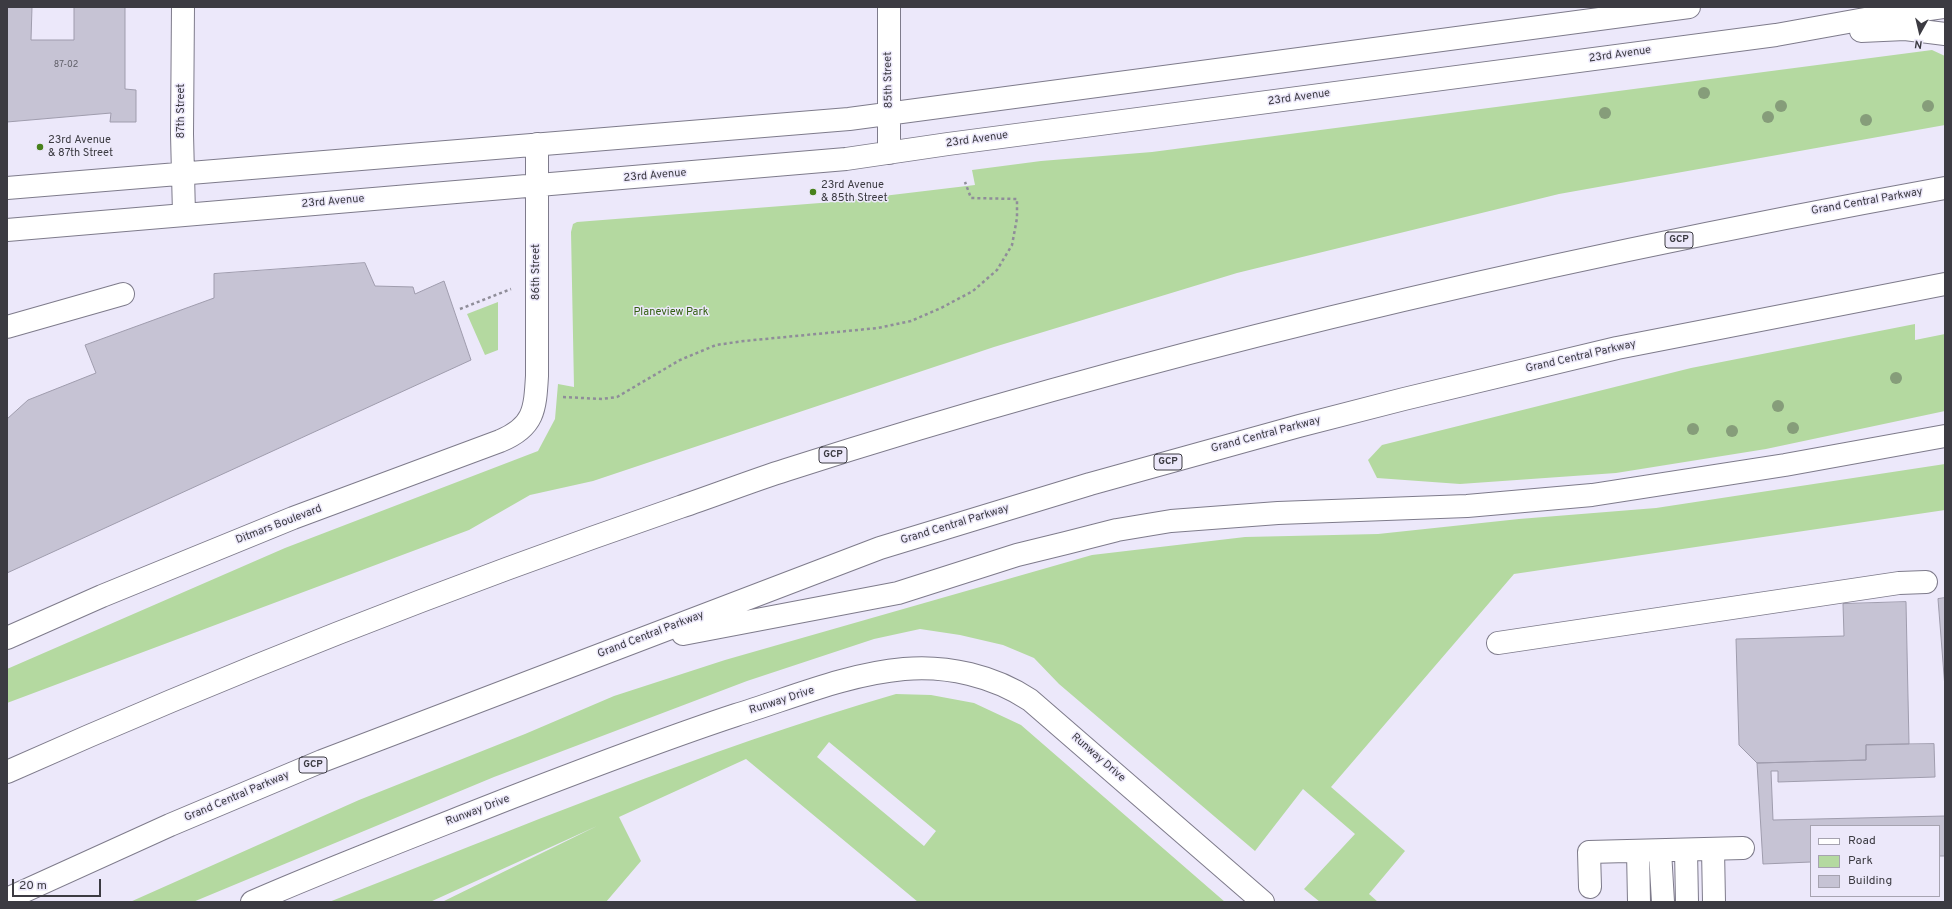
<!DOCTYPE html>
<style>
body{margin:0}
#map{position:relative;width:1952px;height:909px;overflow:hidden;background:#ece8fa;font-family:Overpass,sans-serif}
canvas{display:block}
.frame{position:absolute;inset:0;border:8px solid #3c3b42;pointer-events:none}
.legend{position:absolute;left:1810px;top:825px;width:130px;height:72px;box-sizing:border-box;background:#ece8fa;border:1px solid #a6a3b0;margin:0;padding:5px 7px;list-style:none;font-size:12px;color:#3c3b42}
.legend li{display:flex;align-items:center;gap:8px;height:20px}
.legend b{width:20px;border:1px solid #a6a3b0}
.north{position:absolute;left:1900px;top:12px;width:40px;height:40px;-webkit-text-stroke:3px #ece8fa;paint-order:stroke;rotate:188deg;font-size:11px;font-weight:700;line-height:16px;text-align:center;color:#3c3b42}
.north::after{content:'';display:block;margin:auto;width:14px;height:18px;background:#3c3b42;clip-path:polygon(50% 0,100% 100%,50% 72%,0 100%)}
.scale{position:absolute;left:12px;top:879px;width:89px;height:18px;box-sizing:border-box;border:2px solid #3c3b42;border-top:0;padding-left:5px;font-size:12px;line-height:14px;white-space:nowrap;color:#3c3b42;-webkit-text-stroke:3px #ece8fa;paint-order:stroke}
</style>
<div id="map">
<canvas width="1952" height="909"></canvas>
<div class="frame"></div>
<ul class="legend">
<li><b style="height:5px;background:#fff"></b>Road</li>
<li><b style="height:11px;background:#b4d9a0"></b>Park</li>
<li><b style="height:11px;background:#c6c3d4"></b>Building</li>
</ul>
<div class="north">N</div>
<div class="scale">20 m</div>
</div>
<script>
const c = document.querySelector('canvas').getContext('2d');
c.lineJoin = 'round';
function fillPath(path, color) { c.fillStyle = color; c.fill(path, 'evenodd'); }
function strokePath(path, color, width, dash) { c.strokeStyle = color; c.lineWidth = width; c.lineCap = dash ? 'butt' : 'round'; c.setLineDash(dash || []); c.stroke(path); }
function label(font, color, halo, rows, align = 'center') {
  c.font = font + ' Overpass,sans-serif'; c.lineWidth = 3; c.setLineDash([]); c.textBaseline = 'middle'; c.strokeStyle = halo; c.fillStyle = color; for (const [text, x, y, turn = 0] of rows) {
    c.save(); c.translate(x, y); c.rotate((+turn || 0) * Math.PI / 180); c.textAlign = isNaN(turn) ? turn : align; if (halo) c.strokeText(text, 0, 0); c.fillText(text, 0, 0); c.restore();
  }
}
const green = new Path2D(`
 M1932 50 1945 56V125L1559 194 1237 273 994 347 593 481 530 495 469 530 7 703V669L285 548 538 451 555 419 558 384 574 387 571 232 573 224 577 222 833 202 975 185 972 170 1041 161 1152 152Z
 M498 302V350L485 355 467 314Z
 M1915 324V340L1945 334V411L1766 449 1616 473 1460 484 1377 478 1368 460 1382 445 1691 368Z
 M1945 464V510L1514 574 1331 787 1405 851 1369 894 1378 902H1320L1304 889 1355 834 1303 789 1255 851 1059 684 1034 658 1003 645 960 635 920 629 874 639 747 681 494 777 193 902H130L359 800 525 734 614 696 725 660 1092 555 1245 537 1378 534 1519 519 1656 508Z
 M896 694 931 695 974 703 1021 725 1225 902H918L746 759 619 817 641 861 606 902H442L597 826 430 902H329C516 829 703 750 896 694ZM829 742 936 831 924 846 817 757Z`);
const building = new Path2D(`
 M7 7H32L31 40H74V7H125V89L136 90V122H110L111 113 7 122Z
 M365 263 375 286 413 287 415 294 444 281 471 360 7 573V419L28 400 96 373 85 345 214 298V274Z
 M1945 598V688L1938 599Z
 M1906 602 1909 744 1866 745V760L1757 763 1739 745 1736 639 1844 636 1843 604Z
 M1934 744 1935 777 1778 782V771H1771L1773 820 1945 816V856H1939V826H1811V862L1763 864 1757 763 1866 760V745Z`);
const path = new Path2D(`
 M460 309 511 289
 M563 397 602 399 617 397 680 360 716 345 744 341 878 328 911 321 941 308 973 291 997 270 1012 245 1017 218V199L971 198 965 182`);
const minor = new Path2D(`
 M183 7 182 134 184 214
 M1861 31 1905 29 1945 34
 M889 153V7
 M7 188 849 119 1689 7
 M7 230 846 159 948 144 1776 35 1887 15 1943 7
 M7 327 123 294
 M7 638 102 596 293 518 500 441C534 427 535 410 537 376V144
 M1498 643 1899 583 1926 582
 M1713 849 1714 902
 M1686 850 1687 902
 M1638 851 1639 902
 M1660 851 1663 902
 M1590 887 1589 852 1743 848
 M252 902C337 865 424 832 510 798 585 769 660 740 736 715 791 698 847 674 904 669 947 665 994 676 1030 700L1263 902`);
const highway = new Path2D(`
 M683 634 898 593 1017 555 1066 543 1117 530 1171 521 1278 513 1467 506 1592 495 1785 465 1945 436
 M7 772C229 673 451 586 680 507 716 495 751 481 786 470 1165 348 1554 259 1945 188
 M7 899 170 825 322 761 880 548 1090 484 1299 426 1404 399 1617 348 1945 284`);
const trees = [
 [1704,93],
 [1781,106],
 [1928,106],
 [1605,113],
 [1768,117],
 [1866,120],
 [1896,378],
 [1778,406],
 [1793,428],
 [1693,429],
 [1732,431]
];
const markers = [
 [40,147,4,"#48811b"],
 [813,192,4,"#48811b"]
];
const numberNames = [
 ["87-02",66,65]
];
const shields = [
 [1679,240,28],
 [833,455,28],
 [1168,462,28],
 [313,765,28]
];
const shieldNames = [
 ["GCP",1679,240],
 ["GCP",833,455],
 ["GCP",1168,462],
 ["GCP",313,765]
];
const streetNames = [
 ["23rd Avenue",1620,55,-8],
 ["85th Street",889,80,-91],
 ["23rd Avenue",1299,98,-8],
 ["87th Street",182,111,-90],
 ["23rd Avenue",977,140,-8],
 ["23rd Avenue",655,176,-5],
 ["23rd Avenue",333,202,-5],
 ["Grand Central Parkway",1867,202,-10],
 ["86th Street",537,272,-90],
 ["Grand Central Parkway",1581,357,-13],
 ["Grand Central Parkway",1266,435,-15],
 ["Ditmars Boulevard",279,525,-21],
 ["Grand Central Parkway",955,525,-17],
 ["Grand Central Parkway",651,635,-21],
 ["Runway Drive",782,701,-18],
 ["Runway Drive",1098,758,41],
 ["Grand Central Parkway",237,797,-23],
 ["Runway Drive",478,811,-21]
];
const poiNames = [
 ["23rd Avenue",48,141],
 ["& 87th Street",48,154],
 ["23rd Avenue",821,186],
 ["& 85th Street",821,199]
];
const parkNames = [
 ["Planeview Park",671,313]
];
fillPath(green, '#b4d9a0');
fillPath(building, '#c6c3d4');
strokePath(building, '#9f9cad', 1);
strokePath(minor, '#7e7b8b', 24);
strokePath(highway, '#7e7b8b', 24);
strokePath(path, '#8f8d99', 2.5, [3, 3]);
strokePath(minor, '#fff', 22);
strokePath(highway, '#fff', 22);
c.fillStyle = '#869d7a';
for (const [x, y] of trees) { c.beginPath(); c.arc(x, y, 6, 0, 2 * Math.PI); c.fill(); }
for (const [x, y, r, color] of markers) { const dot = new Path2D(); dot.arc(x, y, r, 0, 2 * Math.PI); c.fillStyle = color; c.fill(dot); strokePath(dot, '#ece8fa', 1.5); }
label('9px', '#5e5d66', null, numberNames);
for (const [x, y, w] of shields) { const box = new Path2D(); box.roundRect(x - w / 2, y - 8, w, 16, 3); c.fillStyle = '#ece8fa'; c.fill(box); strokePath(box, '#3c3b42', 1); }
label('bold 10px', '#3c3b42', null, shieldNames);
label('11px', '#3c3b42', '#ece8fa', streetNames);
label('11px', '#3c3b42', '#ece8fa', poiNames, 'left');
label('11px', '#335f11', '#ece8fa', parkNames);
</script>
